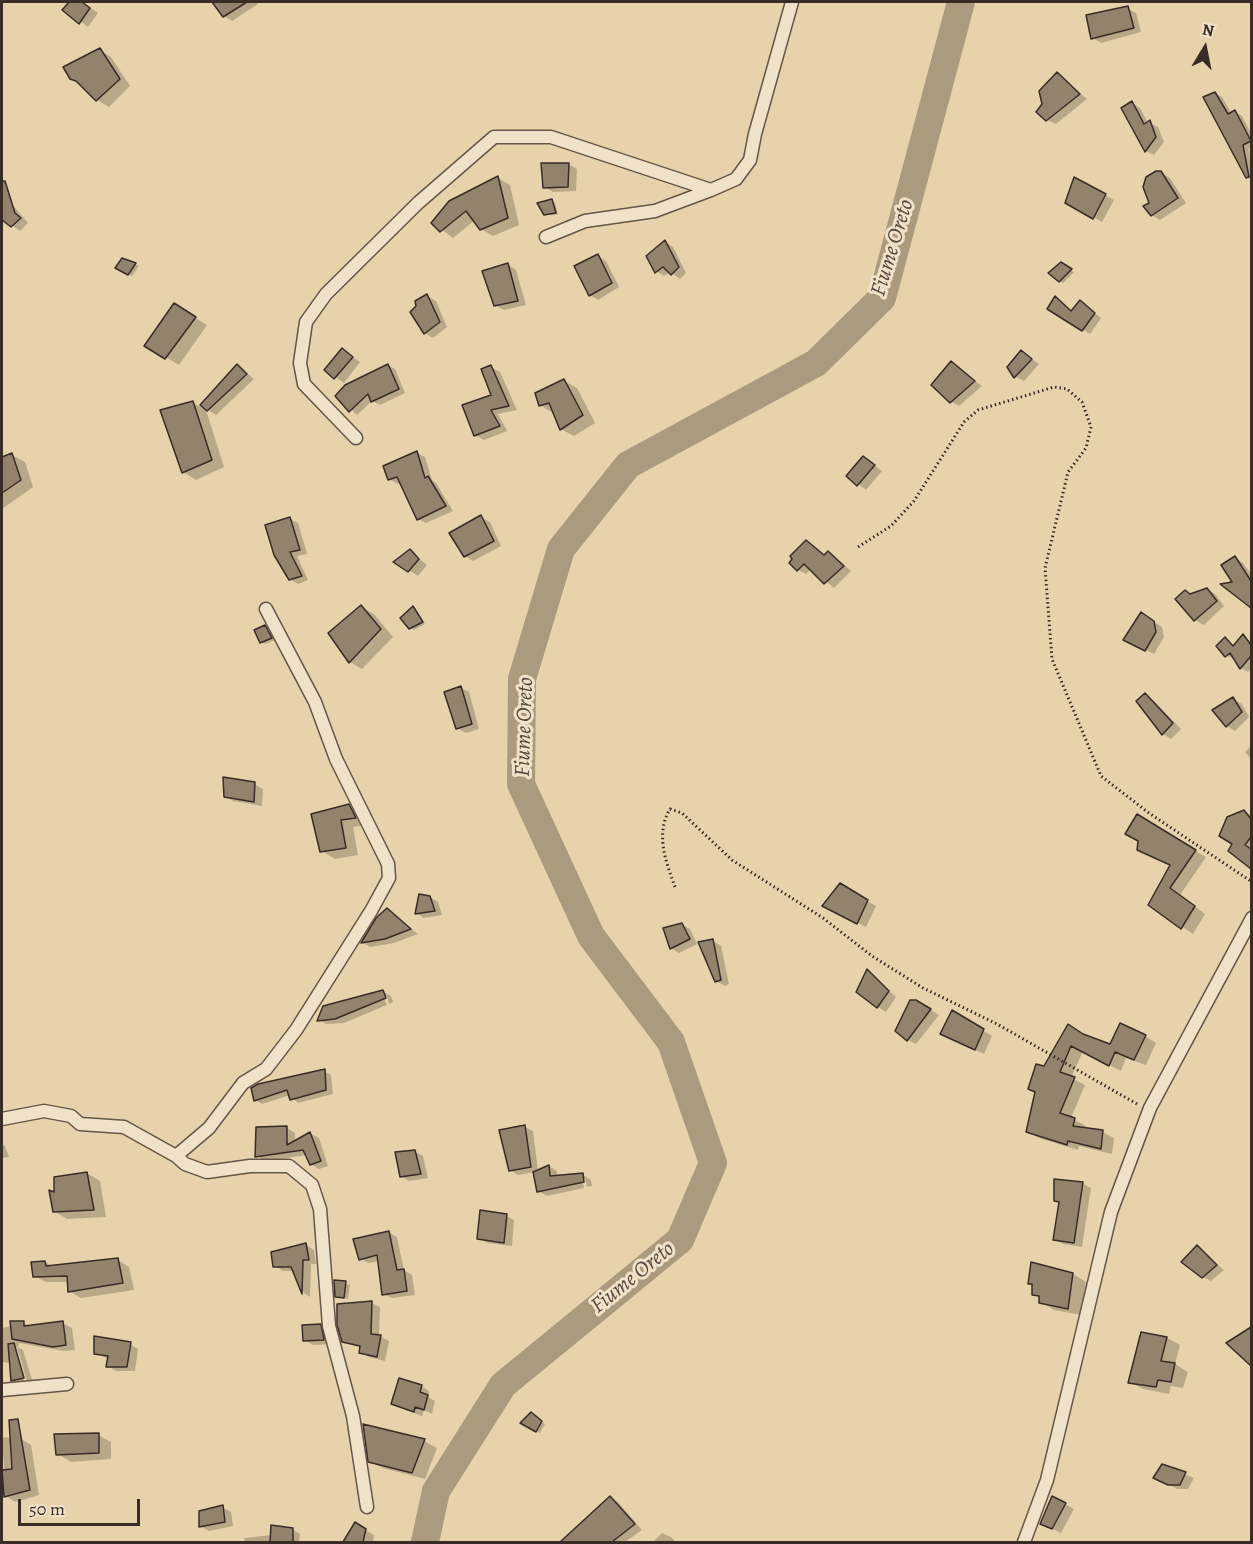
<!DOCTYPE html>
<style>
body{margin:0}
#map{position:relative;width:1253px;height:1544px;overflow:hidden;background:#e7d2ab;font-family:Alegreya,serif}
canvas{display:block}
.frame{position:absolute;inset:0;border:3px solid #392c27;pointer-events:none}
.north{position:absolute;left:1175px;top:18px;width:60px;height:60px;-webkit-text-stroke:4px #efe2c8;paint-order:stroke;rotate:10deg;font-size:16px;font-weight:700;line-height:24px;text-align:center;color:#392c27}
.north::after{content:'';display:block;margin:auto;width:21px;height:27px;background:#392c27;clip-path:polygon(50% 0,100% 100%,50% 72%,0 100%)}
.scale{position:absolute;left:18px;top:1499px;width:122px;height:27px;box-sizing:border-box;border:3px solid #392c27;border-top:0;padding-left:8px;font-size:18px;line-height:21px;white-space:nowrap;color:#392c27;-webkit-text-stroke:4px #efe2c8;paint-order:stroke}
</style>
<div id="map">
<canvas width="1253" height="1544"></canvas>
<div class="frame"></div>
<div class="north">N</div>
<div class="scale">50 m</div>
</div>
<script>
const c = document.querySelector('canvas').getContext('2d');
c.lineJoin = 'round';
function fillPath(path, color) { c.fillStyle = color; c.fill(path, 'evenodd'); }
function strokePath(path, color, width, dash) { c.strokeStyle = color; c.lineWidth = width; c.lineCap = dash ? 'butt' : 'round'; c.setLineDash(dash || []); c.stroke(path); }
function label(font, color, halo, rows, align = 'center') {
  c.font = font + ' Alegreya,serif'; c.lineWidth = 6; c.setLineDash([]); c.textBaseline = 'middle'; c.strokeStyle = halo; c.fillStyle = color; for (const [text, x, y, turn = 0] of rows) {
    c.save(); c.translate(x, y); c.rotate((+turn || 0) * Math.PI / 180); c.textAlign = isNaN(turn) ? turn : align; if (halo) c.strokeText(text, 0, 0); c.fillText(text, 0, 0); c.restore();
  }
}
const shadow = new Path2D(`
 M71 2H82L98 13 88 27 64 9Z
 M214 2H256L258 4 232 21 224 16Z
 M1127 8 1136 13 1141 32 1101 43 1092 38Z
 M100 50 111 57 130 86 109 107 97 100 81 84Z
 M1057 74 1087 99 1056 124 1047 120Z
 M1215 93 1222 97 1232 114 1235 112 1242 116 1252 135V147L1249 148 1252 180 1247 177Z
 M1132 103 1140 108 1148 123 1158 127 1164 142 1154 155 1146 151Z
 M568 164 577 169 576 191 553 192 545 187Z
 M1161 173 1170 178 1186 203 1160 220 1152 215 1150 204Z
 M498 178 510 185 519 225 493 236 481 229 475 220 453 238 433 223Z
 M1075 179 1114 200 1102 222 1067 202Z
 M4 199 12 204 28 223 20 231 2 218Z
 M552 201 555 203 558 215 545 214Z
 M665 242 673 247 686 273 680 279 670 272 664 276 656 271Z
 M598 256 606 261 619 287 598 300 590 295Z
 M122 259 139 266 132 276 117 267Z
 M1061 264 1074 272 1063 283 1059 281Z
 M508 265 516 270 526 305 504 310 495 305Z
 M427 296 436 301 447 327 433 338 425 333Z
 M1055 298 1073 312 1080 302 1101 318 1090 334 1049 308Z
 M187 313 207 325 179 365 147 346Z
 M342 350 360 362 344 383 326 370Z
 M1029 357 1039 364 1024 381 1016 377 1009 367Z
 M951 363 982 386 959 406 951 401Z
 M237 365 254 379 216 415 208 410Z
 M388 365 395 369 405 393 380 405 372 401 357 415 337 396Z
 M491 367 500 372 517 410 498 414 507 431 484 440 475 435 493 396Z
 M564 381 577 388 595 423 574 436 561 429 553 413 540 405Z
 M193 403 206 410 224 467 196 480 183 472Z
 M417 453 425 457 432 480 436 483 453 511 426 523 418 519 401 482 398 484 389 479Z
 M2 454 5 457 12 455 25 462 33 487 2 509Z
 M871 463 882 471 866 490 848 476Z
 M481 517 490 522 501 546 473 561 465 556Z
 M290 519 298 523 307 554 297 556 308 580 298 584 290 579Z
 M807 542 825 556 828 553 836 558 851 571 834 588 811 569 806 574 798 570Z
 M410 551 427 565 418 576 396 562Z
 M1235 558 1243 563 1252 575V606L1224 585 1234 583Z
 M1207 589 1215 594 1224 606 1204 625 1195 620 1191 595Z
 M361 607 374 614 393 637 362 669 350 662Z
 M413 608 425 624 414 630 410 627Z
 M1150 619 1162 627 1164 637 1154 654 1133 644Z
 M265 626 275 640 265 644 261 642Z
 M1243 636 1252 642V668L1248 672 1241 668 1235 658 1226 656 1225 639 1235 646Z
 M461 688 469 692 479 729 466 733 457 728Z
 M1145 695 1153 700 1181 729 1171 739 1163 734Z
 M1233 699 1242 704 1249 717 1235 731 1227 726 1215 710Z
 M1252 745V760L1245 752Z
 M254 784 263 789 262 806 233 801 225 796Z
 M349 806 362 813 368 825 353 827 358 855 335 859 322 851Z
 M1244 811 1252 816V867L1230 850 1234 844Z
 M1137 816 1206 857 1180 895 1205 914 1193 934 1150 905 1172 866Z
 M840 885 876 906 866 927 833 910Z
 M430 897 438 902 442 915 424 918 416 913Z
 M387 910 418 934 394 943 370 947 363 943Z
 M682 925 690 929 697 944 679 953 671 948Z
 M713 941 721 946 729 984 725 986 716 981Z
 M868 971 896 997 886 1012 878 1007Z
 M383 992 391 996 393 1002 389 1004 387 996H383L387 1005 344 1023 326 1024 319 1020Z
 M915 1001 939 1015 916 1044 908 1040Z
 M953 1012 992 1036 984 1054 950 1038Z
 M1068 1026 1086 1037 1111 1046 1145 1036 1156 1043 1146 1065 1126 1058 1121 1071 1083 1051 1071 1078 1085 1085 1071 1118 1086 1126 1084 1129 1102 1132 1114 1138 1112 1154 1079 1146 1078 1150 1039 1138 1028 1132 1044 1068Z
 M324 1071 331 1075 333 1094 298 1103 290 1095 262 1104 255 1100Z
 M525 1127 533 1131 538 1171 549 1166 557 1171V1177L583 1175 591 1180 592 1186 587 1187 585 1178H582L584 1188 547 1196 538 1191 534 1172 518 1175 510 1170Z
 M287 1128 295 1133V1142L310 1133 319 1138 328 1166 319 1169 311 1164 307 1155 265 1161 257 1156Z
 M2 1144 5 1146 9 1157 2 1158Z
 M414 1151 423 1156 428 1178 409 1181 401 1176Z
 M87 1173 100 1181 106 1217 67 1219 54 1211 55 1195Z
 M1083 1184 1091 1188 1082 1247 1063 1244 1054 1239 1060 1203 1055 1200Z
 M506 1216 514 1220 512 1246 487 1243 479 1238Z
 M388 1232 397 1237 404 1270 412 1275 415 1295 392 1298 383 1294 379 1261 368 1263 360 1258Z
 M306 1245 314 1250 316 1264H311L310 1297 304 1293 294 1271H283L275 1266Z
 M1197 1247 1224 1270 1211 1281 1203 1277Z
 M118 1260 129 1267 134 1290 81 1298 69 1291V1282H46L34 1276 45 1262 52 1266Z
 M1033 1264 1073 1274 1086 1282 1081 1315 1054 1310 1041 1302V1298L1034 1294V1286L1029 1283Z
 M335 1282 350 1285 348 1299 337 1296Z
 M372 1303 380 1307 379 1336 389 1341 385 1361 369 1357 361 1352V1348L343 1341 338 1305Z
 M23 1323 31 1327 63 1323 72 1328 75 1350 63 1351 19 1343 18 1347 23 1350 33 1383 28 1385 17 1347H14L25 1385H22L13 1380 11 1363 2 1362V1328Z
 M320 1326 329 1331 332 1344 313 1345 305 1340Z
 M1142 1333 1167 1338 1180 1345 1175 1364 1188 1372 1183 1388 1171 1386 1169 1394 1143 1389 1130 1382Z
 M130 1344 138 1349 135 1371H116L108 1366 109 1359 95 1353Z
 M421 1386 429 1391 428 1397 435 1401 432 1414 424 1410 422 1416 392 1404Z
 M535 1416 545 1424 540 1433 522 1423Z
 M364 1426 424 1441 437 1448 425 1479 383 1468 370 1461Z
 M98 1435 111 1442V1459L71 1462 58 1454Z
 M2 1437 21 1439 31 1445 39 1495 15 1502 6 1496Z
 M1163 1466 1194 1478 1188 1489H1177L1156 1477Z
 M610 1498 618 1502 642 1530 625 1542H560Z
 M1065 1504 1074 1509 1061 1533 1050 1528Z
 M222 1507 231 1512 233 1526 209 1531 200 1526Z
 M355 1524 374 1535 373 1542H346Z
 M292 1529 300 1534 299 1542H245L244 1538 272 1535Z
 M662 1533 671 1537 676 1542H653Z`);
const river = new Path2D(`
 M425 1542 436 1491 503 1385 680 1240 713 1163 671 1042 591 936 521 784 522 679 561 549 628 465 816 363 882 298 961 2`);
const building = new Path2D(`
 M69 2H82L90 8 79 24 62 10Z
 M212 2H247L223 17Z
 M1128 6 1134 28 1091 39 1086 15Z
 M100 48 120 79 96 101 76 81 70 79 63 67Z
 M1057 72 1080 94 1046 121 1036 112 1042 104 1039 91Z
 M1215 92 1228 114 1235 110 1251 141 1243 145 1249 177 1246 178 1203 97Z
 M1132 101 1144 124 1150 120 1156 137 1145 152 1121 108Z
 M541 163H569L568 187 543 188Z
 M1156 171H1161L1178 198 1151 216 1143 206 1149 203 1143 187 1146 177Z
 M498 176 508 218 480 230 466 211 440 232 431 223 449 201Z
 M1074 177 1106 194 1093 219 1065 203Z
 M2 181H5L15 213 21 218 11 227 2 220Z
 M552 199 556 213 544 215 537 203Z
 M665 240 679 267 671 275 663 267 655 273 646 256Z
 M598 254 612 283 589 296 574 266Z
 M122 258 136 263 128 275 115 268Z
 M1061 262 1072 269 1059 282 1048 273Z
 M508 263 518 301 494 306 482 271Z
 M427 294 440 322 424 334 410 312 416 306 415 301Z
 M1055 296 1071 311 1080 300 1095 313 1082 331 1047 309Z
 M174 303 196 317 165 359 144 346Z
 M342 348 353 357 334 379 324 370Z
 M1021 350 1032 359 1014 378 1007 367Z
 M951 361 975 381 950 403 931 385Z
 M237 364 247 374 207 411 200 405Z
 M388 364 399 389 371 402 368 394 349 412 335 396 345 385Z
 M491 365 509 406 491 410 500 426 474 436 462 405 491 395 481 369Z
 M564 379 583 415 560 430 549 403 539 406 535 393Z
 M193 401 212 460 182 473 160 410Z
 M417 451 425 478 428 476 446 506 417 520 397 477 388 480 383 466Z
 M12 453 21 480 2 493V457Z
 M863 456 875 465 857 486 846 476Z
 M481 515 494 541 464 557 449 533Z
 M290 517 300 550 290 552 302 576 289 580 274 555 265 525Z
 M806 540 824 555 828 551 844 566 824 584 804 564 797 571 789 563 792 559 790 556Z
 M410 549 419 559 408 572 393 562Z
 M1235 556 1251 581V608L1220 584 1232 582 1221 565Z
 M1207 588 1217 601 1194 621 1175 599 1185 590 1190 594Z
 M361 605 381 629 349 663 328 633Z
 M413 606 423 622 409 629 400 618Z
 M1141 612 1154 621 1156 632 1145 651 1123 640Z
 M265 625 272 638 260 643 254 630Z
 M1243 634 1251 645V656L1240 669 1230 653 1225 657 1216 646 1225 637 1233 646Z
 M461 686 472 724 456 729 444 692Z
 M1145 693 1173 723 1162 735 1136 701Z
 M1233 697 1242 712 1226 727 1212 710Z
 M223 777 255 782 254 802 224 797Z
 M349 804 356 818 341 820 346 848 320 852 311 814Z
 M1244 810 1251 819V837L1245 845 1251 849V869L1228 851 1232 844 1219 836 1227 817Z
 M1137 814 1196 850 1170 888 1195 906 1181 929 1148 905 1170 865 1137 850 1138 841 1125 834Z
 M840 883 868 900 857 924 822 906Z
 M419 894 430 896 435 911 415 914Z
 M387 908 411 929 385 939 361 943 376 918Z
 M682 923 690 939 670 949 663 928Z
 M713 939 721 980 715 982 698 942Z
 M867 969 889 991 877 1008 856 992Z
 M383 990 386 998 335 1019 317 1021 323 1006Z
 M910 1000H916L931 1009 907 1041 895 1031Z
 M952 1010 984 1029 975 1050 940 1034Z
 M1120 1023 1146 1035 1134 1060 1115 1052 1109 1066 1071 1046 1060 1072 1075 1077 1060 1113 1075 1118 1073 1126 1103 1130 1101 1149 1068 1141 1067 1145 1026 1132 1035 1092 1028 1089 1036 1064 1044 1066 1068 1024 1083 1034 1110 1044Z
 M325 1069 326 1090 290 1100 287 1090 254 1101 251 1088 258 1084Z
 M525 1125 531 1167 509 1171 499 1130Z
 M287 1126V1145L310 1132 321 1161 310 1165 303 1150 255 1157 256 1127Z
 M415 1150 421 1174 400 1177 395 1152Z
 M549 1165 550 1176 583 1173 584 1182 537 1192 533 1172Z
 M87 1172 94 1210 53 1212 49 1190 54 1192V1177Z
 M1054 1179 1083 1182 1074 1243 1053 1240 1059 1202 1054 1201Z
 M480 1210 507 1214 504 1243 477 1239Z
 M389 1231 397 1270 404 1269 407 1291 382 1295 377 1255 359 1260 353 1239Z
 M306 1243 309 1260H303L302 1294 291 1267H273L271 1252Z
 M1197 1245 1217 1265 1202 1278 1181 1262Z
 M118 1258 123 1283 68 1292 67 1276 33 1277 31 1262 45 1261 46 1266Z
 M1031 1262 1073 1273 1068 1309 1039 1303V1296L1032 1295V1284H1028Z
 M334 1280 346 1281 344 1298 335 1297Z
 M372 1301 371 1334 381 1335 377 1357 359 1353 360 1346 342 1342 337 1325V1304Z
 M10 1321H24V1326L63 1321 66 1345 53 1347 12 1339Z
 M321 1324 324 1340 303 1341 302 1325Z
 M1251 1327V1366L1226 1343Z
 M1141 1332 1167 1337 1161 1361 1175 1363 1171 1382 1158 1380 1156 1387 1128 1383Z
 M94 1336 131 1342 127 1367H106L108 1356 94 1354Z
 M14 1343 24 1378 11 1381 8 1344Z
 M399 1378 422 1385 420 1392 428 1395 424 1410 415 1407 414 1412 391 1404Z
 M531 1412 542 1421 536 1432 520 1423Z
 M18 1419 30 1490 4 1497 2 1470 12 1469 9 1420Z
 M363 1424 425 1439 412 1473 368 1462Z
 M99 1433V1453L56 1455 54 1434Z
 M1162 1464 1186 1472 1180 1485H1168L1153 1478Z
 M610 1496 635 1524 612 1542H560Z
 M1052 1496 1066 1503 1052 1529 1040 1524Z
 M223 1505 225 1522 199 1527V1511Z
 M355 1522 366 1529 363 1542H343Z
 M271 1525 293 1528V1542H270Z`);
const path = new Path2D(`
 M858 547 891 526 914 501 964 422 978 410 1054 387 1067 389 1082 402 1091 427 1086 448 1068 472 1045 568 1052 659 1101 776 1149 813 1252 882
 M675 887C666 862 655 834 670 809L682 813 732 860 823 918 872 956 923 988 997 1024 1137 1104`);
const street = new Path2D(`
 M546 237 585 221 655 211 711 190
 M356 438 304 384 300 363 306 322 326 294 418 203 494 137H551L711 190 736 179 750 160 755 134 792 2
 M2 1119 44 1111 71 1116 80 1124 124 1127 176 1156 185 1164 207 1172 250 1166H289L312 1185 320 1209 329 1326 353 1416 367 1507
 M176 1156 209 1128 243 1083 266 1069 296 1030 371 911 389 878 388 864 336 759 315 702 266 609
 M2 1390 67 1384
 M1024 1542 1047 1480 1111 1212 1150 1108 1252 918`);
const waterNames = [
 ["Fiume Oreto",893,248,-73],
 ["Fiume Oreto",525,727,-88],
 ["Fiume Oreto",633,1278,-39]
];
fillPath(shadow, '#0003');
strokePath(river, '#ac9a7e', 28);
fillPath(building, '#93826c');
strokePath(building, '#392c27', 1.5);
strokePath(street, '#645648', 15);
strokePath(path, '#392c27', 3, [1.5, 3]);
strokePath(street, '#efe2c8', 12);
label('italic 22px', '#56483d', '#efe2c8', waterNames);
</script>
